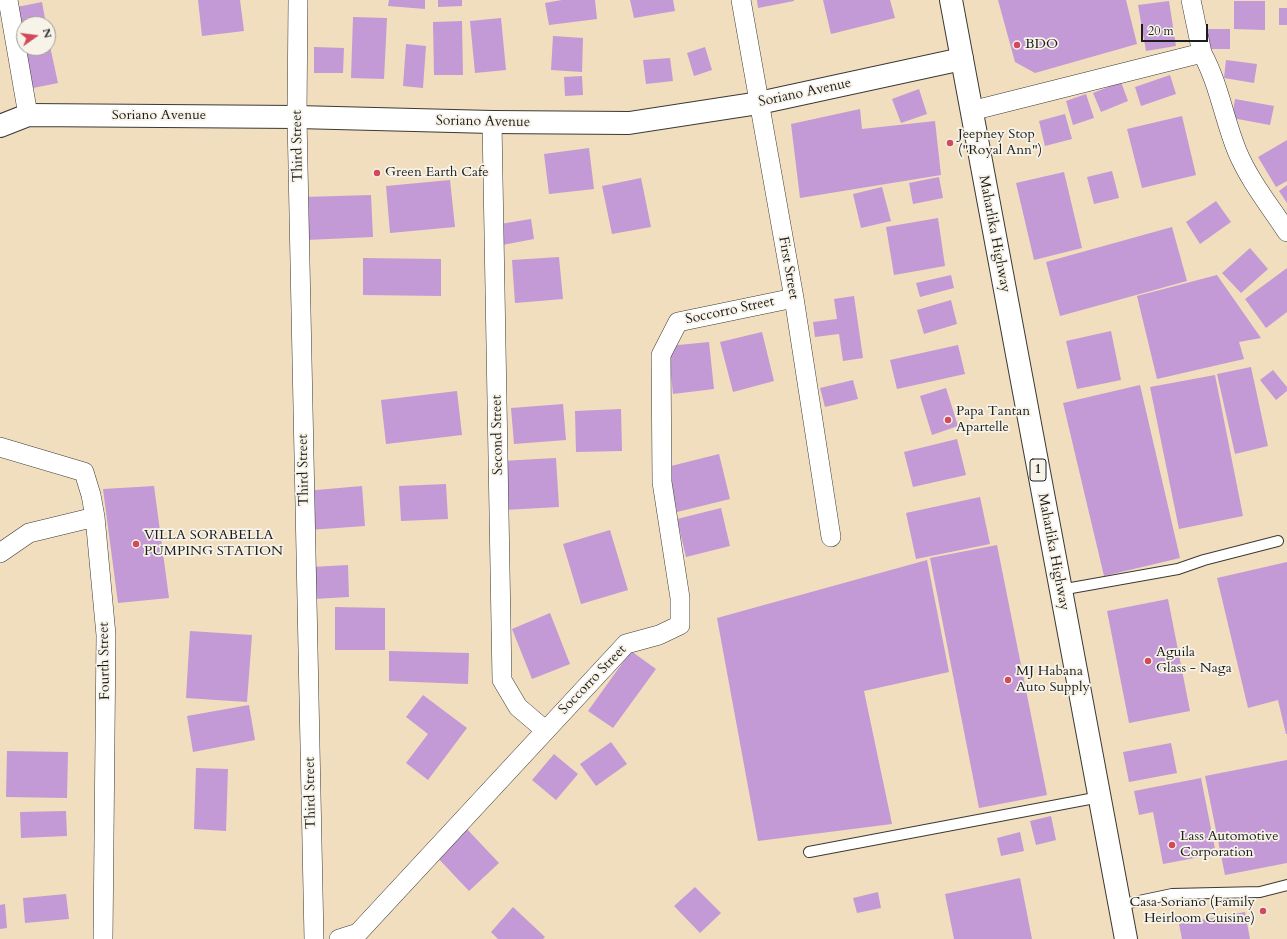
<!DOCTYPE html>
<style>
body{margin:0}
#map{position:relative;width:1287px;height:939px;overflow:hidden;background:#f0debe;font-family:Cardo,serif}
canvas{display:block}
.north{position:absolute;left:16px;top:16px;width:40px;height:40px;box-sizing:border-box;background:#f7f3e8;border:1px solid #9f9d96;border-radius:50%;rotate:76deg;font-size:11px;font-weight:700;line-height:16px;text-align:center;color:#1c1c1c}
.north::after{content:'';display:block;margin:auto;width:14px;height:18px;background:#d1495b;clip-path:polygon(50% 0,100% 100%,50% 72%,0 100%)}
.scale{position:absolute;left:1141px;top:24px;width:67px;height:18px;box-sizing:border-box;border:2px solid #1c1c1c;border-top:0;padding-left:5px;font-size:12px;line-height:14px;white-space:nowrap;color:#1c1c1c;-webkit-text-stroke:3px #f7f3e8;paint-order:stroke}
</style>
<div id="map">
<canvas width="1287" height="939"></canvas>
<div class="north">N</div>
<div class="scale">20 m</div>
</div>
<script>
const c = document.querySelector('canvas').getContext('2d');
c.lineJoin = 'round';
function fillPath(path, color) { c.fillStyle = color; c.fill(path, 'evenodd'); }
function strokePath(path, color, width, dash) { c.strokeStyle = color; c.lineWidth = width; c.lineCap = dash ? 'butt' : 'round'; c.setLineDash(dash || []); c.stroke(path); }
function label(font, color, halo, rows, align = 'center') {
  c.font = font + ' Cardo,serif'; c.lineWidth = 3.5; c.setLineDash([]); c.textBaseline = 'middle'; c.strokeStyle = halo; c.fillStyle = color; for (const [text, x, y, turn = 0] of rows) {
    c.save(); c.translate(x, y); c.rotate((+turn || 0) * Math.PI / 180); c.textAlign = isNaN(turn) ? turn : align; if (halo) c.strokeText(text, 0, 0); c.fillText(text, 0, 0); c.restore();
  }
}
const building = new Path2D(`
 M198 0H240L244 31 202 36Z
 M389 0H425V9L388 6Z
 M438 0H462V6L438 7Z
 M562 0H595L597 19 549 25 545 3Z
 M630 0H673L675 11 634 18Z
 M757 0H794V1L758 8Z
 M823 0H890L895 18 831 34Z
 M998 0H1126L1137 44 1035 73 1015 62Z
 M1169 1 1176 46 1146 51 1138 5Z
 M1234 1H1265V30L1234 29Z
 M42 2 46 24H24V38L17 7Z
 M1279 8H1287V25H1279Z
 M353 17 387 18 384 79 351 78Z
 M501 18 506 70 475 73 470 21Z
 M462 21 463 75H434L433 22Z
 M1205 29H1230V49H1205Z
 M553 36 583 38 582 72 551 70Z
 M48 37 58 83 33 88 25 48H48Z
 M406 44 426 46 423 88 403 86Z
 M314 47 344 48 343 73H314Z
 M705 47 712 70 694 76 687 53Z
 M670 58 673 81 646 84 643 60Z
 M1226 60 1257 64 1254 83 1224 78Z
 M1170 75 1176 94 1141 106 1135 87Z
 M582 76 583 95 565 96 564 77Z
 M1121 82 1128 101 1101 112 1093 93Z
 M919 89 927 114 901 123 892 99Z
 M1086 94 1094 118 1073 125 1066 101Z
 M1235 99 1274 106 1270 125 1232 118Z
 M860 109 862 129 935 121 941 175 800 198 791 124Z
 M1065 114 1072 139 1045 146 1039 121Z
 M1182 116 1196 175 1142 188 1127 129Z
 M1287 140V181L1276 187 1258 157Z
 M589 148 594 189 549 194 544 154Z
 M1112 171 1119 198 1094 204 1087 177Z
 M1064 172 1082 248 1034 260 1016 183Z
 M939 177 943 198 913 204 909 183Z
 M641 178 651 227 612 234 602 186Z
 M450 180 455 227 390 233 386 186Z
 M1287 185V203L1279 191Z
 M882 187 891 221 861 228 853 194Z
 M371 195 373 237 306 240 304 197Z
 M1216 201 1231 222 1200 244 1186 222Z
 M938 218 945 266 894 275 886 227Z
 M531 219 534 239 497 246 494 225Z
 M1172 227 1187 281 1060 316 1046 262Z
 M1250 248 1268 269 1241 293 1222 273Z
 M559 257 563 299 515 303 512 260Z
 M363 258 441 259V296L363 295Z
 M1287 268V312L1266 328 1245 299Z
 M951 275 954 288 920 297 916 283Z
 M1217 275 1261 338 1239 342 1244 359 1157 379 1137 296Z
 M854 296 863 358 843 361 839 334 815 337 813 322 837 319 834 299Z
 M951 300 957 324 924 334 917 310Z
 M1111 331 1121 380 1077 389 1066 341Z
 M762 332 774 381 733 392 720 342Z
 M709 342 714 389 673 394 668 346Z
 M958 345 965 374 897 389 890 360Z
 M1251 367 1268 446 1235 454 1217 374Z
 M1273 370 1287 387V391L1276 400 1260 380Z
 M1215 375 1243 516 1179 529 1150 387Z
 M853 380 858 399 825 407 820 388Z
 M1140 385 1180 558 1104 576 1063 403Z
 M946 388 958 426 932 435 920 396Z
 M457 391 462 435 386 444 381 400Z
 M563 404 566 440 514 444 511 408Z
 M621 409 622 451 576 452 575 411Z
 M957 439 966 475 913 487 904 452Z
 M719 454 730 499 677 512 667 467Z
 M556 458 559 507 504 510 501 461Z
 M446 484 448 519 401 521 399 486Z
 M154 486 169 598 118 603 103 489Z
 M362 486 365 526 309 530 305 491Z
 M980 497 990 544 916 559 906 513Z
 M721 508 730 546 686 557 677 519Z
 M610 530 628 590 581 604 563 544Z
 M997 545 1047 795 979 808 930 558Z
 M927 560 949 672 864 691 892 824 758 841 717 618Z
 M1287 562V734H1286L1278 700 1248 708 1217 578Z
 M348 565 349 597 313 599 311 567Z
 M1168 599 1190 711 1129 723 1107 611Z
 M335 607 385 608V650H335Z
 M550 613 570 664 532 679 512 629Z
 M190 631 252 635 247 702 186 698Z
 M389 651 469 653 468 684 389 681Z
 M631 651 656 669 613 728 588 711Z
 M423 695 467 728 428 780 406 763 428 734 406 717Z
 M249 705 255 740 193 752 187 716Z
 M611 742 627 764 596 786 580 764Z
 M1171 743 1177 773 1129 782 1123 752Z
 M7 751 68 752 67 798 6 797Z
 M554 754 578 774 556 800 532 780Z
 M1287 760V863L1225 875 1205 776Z
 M196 768 228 769 226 831 194 829Z
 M1201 778 1216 854 1163 864 1153 812 1139 815 1134 791Z
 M66 811 67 836 21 838 20 812Z
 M1051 816 1056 840 1036 845 1030 821Z
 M465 827 499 863 469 891 435 855Z
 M1020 832 1024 851 1001 856 997 838Z
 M1020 878 1032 939H954L945 894Z
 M695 887 721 913 700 933 674 906Z
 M878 892 881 908 857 913 853 898Z
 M66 894 69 919 25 923 23 898Z
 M5 904 7 928 0 929V905Z
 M513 907 545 937 543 939H498L491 932Z
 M1245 912 1250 939H1182L1179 924Z`);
const service = new Path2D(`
 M1060 590 1178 569 1204 560 1278 541
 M809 852 1100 797
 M1120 905 1172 894 1260 892 1287 885`);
const minor = new Path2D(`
 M8 0 28 115
 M298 0 297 117 314 939
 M741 0 794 298 831 537
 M1191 0 1202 53
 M971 111 1202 53C1219 84 1224 119 1237 151 1249 180 1270 206 1287 232
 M492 122 502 680 518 707 545 730
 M0 447 84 472 91 495 95 517 106 635 103 939
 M0 553 29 533 95 517
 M339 939 358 933 626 644 659 635 680 625V598L662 482 661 355 678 322 794 298`);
const tertiary = new Path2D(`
 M0 126 28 115 297 117 492 122 629 123 759 103 962 59`);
const primary = new Path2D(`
 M951 0 1126 939`);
const markers = [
 [1017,45,4,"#d1495b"],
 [950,143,4,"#d1495b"],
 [377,173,4,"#d1495b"],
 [948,420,4,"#d1495b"],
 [136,544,4,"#d1495b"],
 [1148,661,4,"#d1495b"],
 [1008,680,4,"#d1495b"],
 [1172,845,4,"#d1495b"],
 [1263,911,4,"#d1495b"]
];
const shields = [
 [1038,470,16]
];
const shieldNames = [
 ["1",1038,470]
];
const poiNames = [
 ["BDO",1025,45],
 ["Jeepney Stop",958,135],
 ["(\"Royal Ann\")",958,151],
 ["Green Earth Cafe",385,173],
 ["Papa Tantan",956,412],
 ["Apartelle",956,428],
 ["VILLA SORABELLA",144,536],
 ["PUMPING STATION",144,552],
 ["Aguila",1156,653],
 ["Glass - Naga",1156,669],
 ["MJ Habana",1016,672],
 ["Auto Supply",1016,688],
 ["Lass Automotive",1180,837],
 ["Corporation",1180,853],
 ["Casa Soriano (Family",1255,903,"right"],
 ["Heirloom Cuisine)",1255,919,"right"]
];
const streetNames = [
 ["Soriano Avenue",805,93,-12],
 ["Soriano Avenue",159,116],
 ["Soriano Avenue",483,122,1],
 ["Third Street",298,146,-91],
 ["Maharlika Highway",994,234,79],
 ["First Street",788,268,80],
 ["Soccorro Street",730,311,-12],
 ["Second Street",498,435,-91],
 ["Third Street",304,470,-91],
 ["Maharlika Highway",1053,552,79],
 ["Fourth Street",105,661,-91],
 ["Soccorro Street",593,680,-46],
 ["Third Street",311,793,-91]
];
fillPath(building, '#c39ad5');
strokePath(service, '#3c3934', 12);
strokePath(minor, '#3c3934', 20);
strokePath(tertiary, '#3c3934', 24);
strokePath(primary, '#3c3934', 24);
strokePath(service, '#fff', 10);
strokePath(minor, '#fff', 19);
strokePath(tertiary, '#fff', 22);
strokePath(primary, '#fff', 22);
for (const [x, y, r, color] of markers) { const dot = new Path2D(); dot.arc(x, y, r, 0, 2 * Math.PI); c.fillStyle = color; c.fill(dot); strokePath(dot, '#f7f3e8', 1.5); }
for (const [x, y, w] of shields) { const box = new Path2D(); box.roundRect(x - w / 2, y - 11, w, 22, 3); c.fillStyle = '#f7f3e8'; c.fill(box); strokePath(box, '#1c1c1c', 1); }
label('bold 13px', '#1c1c1c', null, shieldNames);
label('14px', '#1c1c1c', '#f7f3e8', poiNames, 'left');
label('14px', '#1c1c1c', '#f7f3e8', streetNames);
</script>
